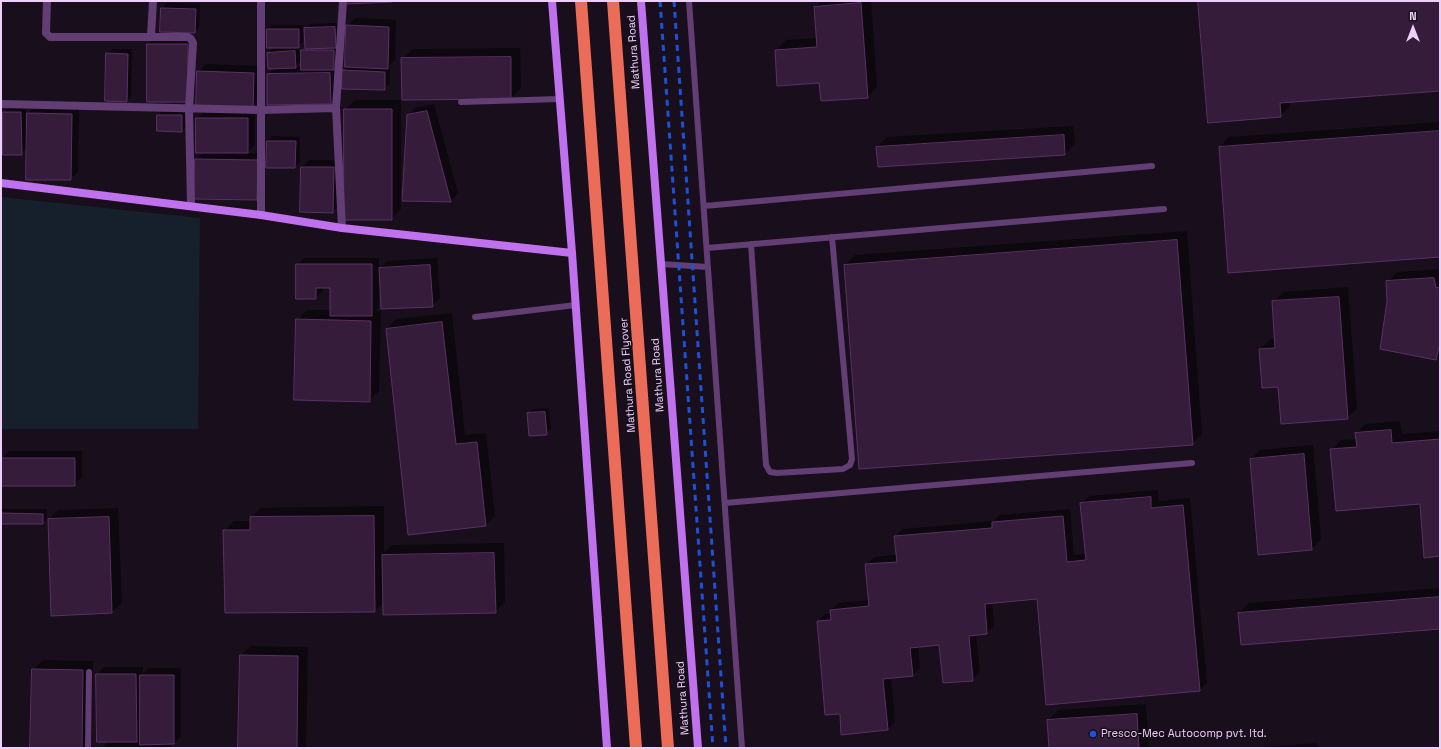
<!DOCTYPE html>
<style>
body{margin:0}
#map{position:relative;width:1441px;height:749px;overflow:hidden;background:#190e1c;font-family:"Space Grotesk",sans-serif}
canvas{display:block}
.frame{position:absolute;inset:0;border:2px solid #edcff9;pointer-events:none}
.north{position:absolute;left:1393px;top:8px;width:40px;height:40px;-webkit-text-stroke:3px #190e1c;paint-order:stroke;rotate:0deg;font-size:11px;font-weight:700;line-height:16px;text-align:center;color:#edcff9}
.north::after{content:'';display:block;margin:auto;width:14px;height:18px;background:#edcff9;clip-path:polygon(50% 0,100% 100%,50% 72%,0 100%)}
</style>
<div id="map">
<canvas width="1441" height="749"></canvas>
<div class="frame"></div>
<div class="north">N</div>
</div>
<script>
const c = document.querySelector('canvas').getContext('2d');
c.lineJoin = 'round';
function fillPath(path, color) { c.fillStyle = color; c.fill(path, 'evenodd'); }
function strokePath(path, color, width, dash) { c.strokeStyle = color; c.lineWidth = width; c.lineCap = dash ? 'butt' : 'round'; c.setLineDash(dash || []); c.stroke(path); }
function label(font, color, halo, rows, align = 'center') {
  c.font = font + ' "Space Grotesk",sans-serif'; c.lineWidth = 3; c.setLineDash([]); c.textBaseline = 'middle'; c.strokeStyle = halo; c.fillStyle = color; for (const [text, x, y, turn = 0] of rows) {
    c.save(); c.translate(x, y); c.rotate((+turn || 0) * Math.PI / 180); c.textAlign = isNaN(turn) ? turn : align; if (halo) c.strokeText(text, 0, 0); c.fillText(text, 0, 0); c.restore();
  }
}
const green = new Path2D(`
 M1 197 200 218 198 429H1Z`);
const shadow = new Path2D(`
 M821 1H871L877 87 868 97 820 82 776 50 786 40 817 38 815 7Z
 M1199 1H1440V90L1290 101V106L1280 116Z
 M167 3 200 4 199 28 194 32 162 8Z
 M355 18 396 20 395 60 388 67H390L389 84 384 89 343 71 348 66 347 26Z
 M340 23 338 96 330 103 268 74 275 67 269 68 268 53 274 47 268 30 272 25H303V42L299 46 300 57H302V51L306 46 305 29 310 24ZM302 60V67H295Z
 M156 37H195V94L188 101 148 44Z
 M520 48 521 88 511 98 402 59 412 49Z
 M112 49H132L131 96 127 101 107 54Z
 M206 64 261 66 260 99 252 107 198 72Z
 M355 100H401V198H403L408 116 415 108 434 104 458 193 451 201 401 200V209L392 219 345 110Z
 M36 106 79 107 78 172 70 179 28 148 21 154 4 113 8 108H26V137H28V113Z
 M163 111H187L186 126 182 131 158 115Z
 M204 111H255V145L247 153H265L264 191 196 160 203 152 197 119Z
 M1440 122V256L1220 147 1229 137Z
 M1073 126 1075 144 1065 154 877 147 887 137Z
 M272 136 300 137V162L295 167 268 141Z
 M309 160H341L340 204 332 212 302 167Z
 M1187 231 1202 434 1192 444 845 265 855 255Z
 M304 258H379V269L387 261 437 258 440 298 432 306 379 291V308L376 311H381L379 391 369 401 297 320 307 310H331V287H323V290L316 298 297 265Z
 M1440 269V355L1436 359 1387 282 1397 272Z
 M1348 287 1357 408 1347 418 1279 386 1260 349 1270 339H1276L1273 302 1283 292Z
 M452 313 465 435 486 433 495 516 486 525 409 534 387 329 396 319Z
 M549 408 551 429 546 434 528 414 533 409Z
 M1400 421 1402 434 1440 431V555L1420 503 1332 450 1341 440 1357 439 1356 433 1366 424Z
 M1313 445 1321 539 1312 549 1251 459 1260 450Z
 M9 451H82V477L74 485 1 459Z
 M1158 490 1159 501 1190 498 1207 683 1200 690 1038 598 992 602 994 626 987 633 976 634 980 672 972 680 940 644 918 646 920 668 913 675 891 677 895 722 887 730 840 713 818 622 825 614H831V610L838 603 870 600 866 565 874 557 897 555 895 537 903 529 994 521 1000 515 1070 509 1074 555 1086 554 1081 504 1089 496Z
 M384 506V553L392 545 504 543 505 602 495 612 384 602 375 611 226 612 225 531 234 521H251V517L261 508Z
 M118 508 122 603 112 612 49 519 58 510Z
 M1 509H47V519L42 523H1Z
 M1440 588V628L1239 613 1249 603Z
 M251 646 308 647 306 748H239L241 655Z
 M43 660 93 661 91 748H31L33 670Z
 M104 667H143V673L148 668H181V736L174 743H171V748H102L109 741 97 675Z
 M1146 704 1149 748H1050L1048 720 1058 710Z
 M1317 743 1318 748H1249Z`);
const building = new Path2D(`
 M346 1H392V2L346 4Z
 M1198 1H1440V91L1280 103 1281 117 1208 123Z
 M861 3 868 98 821 101 819 83 777 86 775 50 817 47 814 7Z
 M161 8 196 9 195 33 160 32Z
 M346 25 389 27 388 69 345 67Z
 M335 27 336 48 305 49 304 28Z
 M267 29H299V48H267Z
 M147 44H188V102H147Z
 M301 50H334V70H301Z
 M295 51 296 68 268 69 267 53Z
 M106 53 128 54 127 102 105 101Z
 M511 57V99L402 100 401 58Z
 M342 70 385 72V90L342 89Z
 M197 71 254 73 253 108 196 106Z
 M330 73 331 104 267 105V74Z
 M344 109H392V220H344Z
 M427 111 451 202 402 201 407 115Z
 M3 112H21L22 155H3Z
 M27 113 72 114 71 180H26Z
 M157 115H182V132L157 131Z
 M196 118H248V153H196Z
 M1440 131V257L1228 273 1219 147Z
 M1064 135 1065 155 878 167 876 147Z
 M267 141H296L295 168H266Z
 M195 159 258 160 257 200 194 199Z
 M301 167H334L333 213 300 212Z
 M1177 240 1193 445 859 469 844 265Z
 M296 264H372V316H330V288H316V299H296Z
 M430 265 433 307 381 309 379 268Z
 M1434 278 1436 288 1440 287V343L1436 360 1380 349 1387 301 1386 281Z
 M1339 297 1348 419 1281 424 1278 387 1262 388 1259 349 1275 348 1272 301Z
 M296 319 371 321 370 402 294 400Z
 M442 322 456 444 477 442 486 526 408 535 386 329Z
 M545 412 547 435 529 436 527 413Z
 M1391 430 1392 443 1440 439V556L1424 558 1420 504 1336 511 1330 449 1357 447 1355 433Z
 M1304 454 1312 550 1258 555 1250 459Z
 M1 458H75V486H1Z
 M1151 497V508L1183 505 1200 691 1046 705 1037 599 985 604 987 634 969 636 973 681 943 683 939 645 910 648 913 676 883 679 888 730 841 735 840 714 825 715 817 621 831 620 830 610 869 606 865 564 897 562 894 536 992 528V522L1063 516 1067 562 1086 560 1080 503Z
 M1 513 43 514V524H1Z
 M374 516 375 612 225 613 223 530H250V517Z
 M109 517 112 613 51 616 48 519Z
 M494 553 496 613 383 615 382 555Z
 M1440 597V629L1241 645 1238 613Z
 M240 655 298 656 297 748H238Z
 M32 669 83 670 82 748H30Z
 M96 674H136L137 742H97Z
 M140 675H174V744L140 745Z
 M1137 714 1139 748H1049L1047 720Z`);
const lane = new Path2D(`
 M689 1 742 748
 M461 102 560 99
 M704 206 1152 166
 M751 244 766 465 770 472 777 473 843 469 850 465 852 459 832 237
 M707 248 1164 209
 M661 264 708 267
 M475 317 576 305
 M725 503 1192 463
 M88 748 89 672`);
const street = new Path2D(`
 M47 1 46 33 50 37H188L191 39 193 43 189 109 191 206
 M151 36 153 1
 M1 104 261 110 336 108
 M261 215V1
 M342 228 336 108 343 1`);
const secondary = new Path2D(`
 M552 1 572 253 607 748
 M641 1 698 748
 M1 183 261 215 342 228 572 253`);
const highway = new Path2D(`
 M581 1 636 748
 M613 1 668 748`);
const rail = new Path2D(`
 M660 1 713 748
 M674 1 726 748`);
const markers = [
 [1093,734,4,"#1b52d9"]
];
const streetNames = [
 ["Mathura Road",634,52,-94],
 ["Mathura Road Flyover",628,375,-94],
 ["Mathura Road",658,375,-94],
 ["Mathura Road",683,698,-94]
];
const poiNames = [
 ["Presco-Mec Autocomp pvt. ltd.",1101,734]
];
fillPath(green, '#15202c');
fillPath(shadow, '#0007');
fillPath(building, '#351c3b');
strokePath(building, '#5a3164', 1);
strokePath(lane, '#623e75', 6);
strokePath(street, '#623e75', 8);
strokePath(secondary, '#c071ed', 8);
strokePath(highway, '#ea6c59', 12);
strokePath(rail, '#1b52d9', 3, [6, 5]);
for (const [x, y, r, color] of markers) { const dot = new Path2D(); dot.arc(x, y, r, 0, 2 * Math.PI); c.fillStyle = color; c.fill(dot); strokePath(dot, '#190e1c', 1.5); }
label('11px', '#edcff9', '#190e1c', streetNames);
label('11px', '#edcff9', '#190e1c', poiNames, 'left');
</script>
